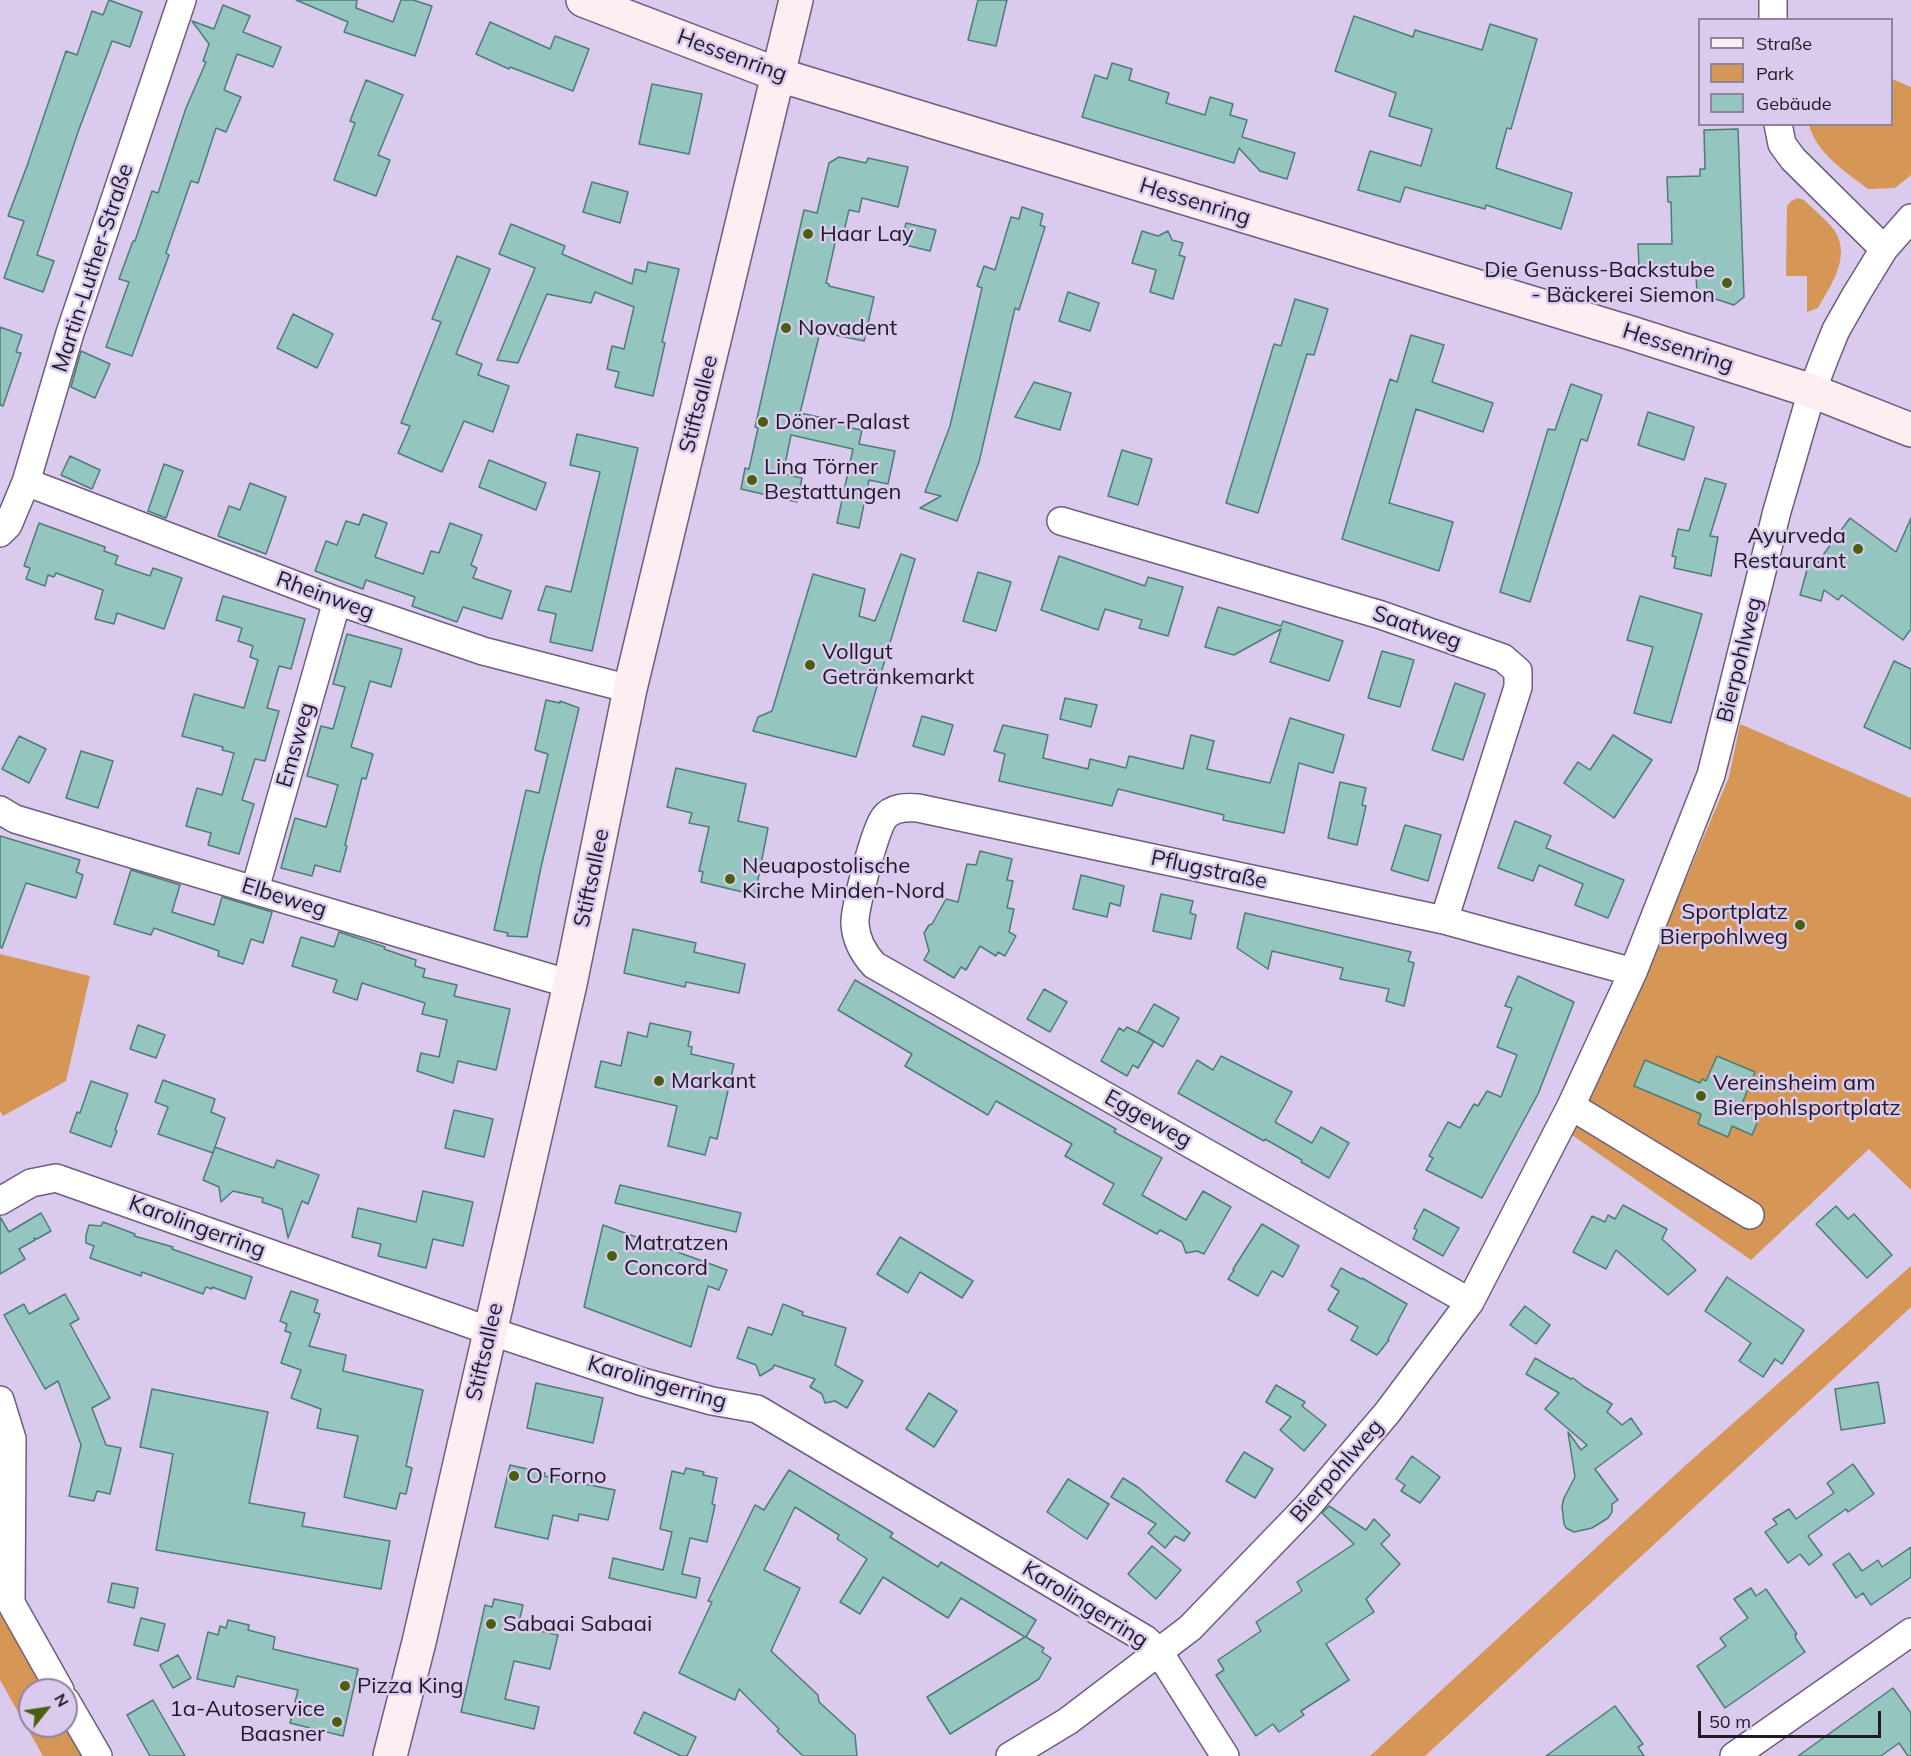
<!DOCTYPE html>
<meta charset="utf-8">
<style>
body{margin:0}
#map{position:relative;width:1911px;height:1756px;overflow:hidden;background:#dacaee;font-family:Mulish,sans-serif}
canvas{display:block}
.legend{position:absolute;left:1698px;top:18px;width:195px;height:108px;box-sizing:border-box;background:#dacaee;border:2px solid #8f849e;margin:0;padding:8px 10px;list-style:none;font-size:18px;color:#1f1a26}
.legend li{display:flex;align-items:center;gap:12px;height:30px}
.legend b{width:30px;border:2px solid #8f849e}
.north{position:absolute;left:18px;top:1678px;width:60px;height:60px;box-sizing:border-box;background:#dacaee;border:2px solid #8f849e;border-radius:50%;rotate:60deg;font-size:16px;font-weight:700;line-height:24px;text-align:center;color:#1f1a26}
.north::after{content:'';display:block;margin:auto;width:21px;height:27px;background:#48600c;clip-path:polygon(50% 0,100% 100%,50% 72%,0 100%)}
.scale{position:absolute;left:1698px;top:1711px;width:183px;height:27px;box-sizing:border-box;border:3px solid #1f1a26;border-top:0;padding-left:8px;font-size:18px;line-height:21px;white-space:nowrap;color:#1f1a26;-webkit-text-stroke:4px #dacaee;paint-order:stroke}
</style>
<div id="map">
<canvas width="1911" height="1756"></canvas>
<ul class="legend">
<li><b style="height:8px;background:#fceef1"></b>Straße</li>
<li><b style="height:16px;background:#d69655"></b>Park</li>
<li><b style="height:16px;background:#94c5be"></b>Gebäude</li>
</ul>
<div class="north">N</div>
<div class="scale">50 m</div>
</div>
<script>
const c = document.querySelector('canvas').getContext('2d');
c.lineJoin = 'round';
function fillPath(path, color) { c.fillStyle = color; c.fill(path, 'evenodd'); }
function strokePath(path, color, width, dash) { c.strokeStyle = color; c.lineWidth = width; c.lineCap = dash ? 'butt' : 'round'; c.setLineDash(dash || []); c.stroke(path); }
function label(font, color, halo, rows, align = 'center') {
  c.font = font + ' Mulish,sans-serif'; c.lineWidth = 5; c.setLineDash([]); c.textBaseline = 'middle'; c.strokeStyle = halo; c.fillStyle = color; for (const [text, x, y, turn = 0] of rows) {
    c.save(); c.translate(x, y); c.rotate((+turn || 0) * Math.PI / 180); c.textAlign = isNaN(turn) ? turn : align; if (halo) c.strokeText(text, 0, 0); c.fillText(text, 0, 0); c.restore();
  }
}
const green = new Path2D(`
 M1892 79 1911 87V175L1895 188 1868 189C1845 171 1817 154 1809 125L1892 124Z
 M1798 198 1804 200C1813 209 1823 217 1831 226 1854 253 1832 283 1818 308L1807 312V276H1786L1787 206 1791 201Z
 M1740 724 1911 798V1190L1869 1149 1751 1260 1572 1135 1631 1009 1729 777Z
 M0 954 90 976 66 1081 3 1116 0 1111Z
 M1911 1266V1307L1425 1756H1370L1687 1464Z
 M0 1608 46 1690H30V1726H66L83 1756H43L0 1680Z`);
const building = new Path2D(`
 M109 0 142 12 130 47 112 41 78 132 37 255 54 261 43 292 4 278 24 221 8 216 27 166 66 51 77 55 92 11 103 15Z
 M296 0H357L356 8 393 22 401 0H413L432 6 415 56 344 32 348 22Z
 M978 0H1007L996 46 968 40Z
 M223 5 250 16 243 32 281 47 273 67 237 54 224 90 241 97 226 132 216 128 198 183 191 181 166 253 169 255 132 356 106 347 129 282 119 279 133 241H135L152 191 158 193 186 108 206 62 203 61 209 44 192 21 214 29Z
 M1354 16 1413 37 1415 30 1482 50 1490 24 1537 39 1511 129 1507 128 1496 168 1572 193 1561 229 1486 205 1485 209 1405 187 1400 202 1358 190 1370 151 1421 166 1432 129 1389 116 1396 93 1335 71Z
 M490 22 550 49 555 36 589 49 573 91 510 67 509 69 476 54Z
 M1112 63 1132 69 1129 80 1169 93 1166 103 1205 115 1210 97 1233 104 1230 115 1247 120 1242 137 1295 153 1287 179 1260 171 1239 148 1234 163 1082 117 1095 75 1107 79Z
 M366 80 403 95 378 155 390 160 376 196 334 180 355 123 350 121Z
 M652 84 702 94 689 154 639 144Z
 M1738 129 1744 297 1734 305 1697 293 1696 275 1639 267 1638 244H1672L1671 202H1668L1667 177 1700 176V169H1705L1704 130Z
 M839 157 866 163 868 158 908 167 898 207 862 198 859 212 849 210 844 231 838 230 826 283 829 284V286L874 297 864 341 820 332 800 413 852 424 851 428 862 430 859 444 895 451 888 484 869 480 859 528 837 523 853 449 791 435 783 474 802 478 797 502 741 489 745 468 749 469 758 428 755 427 804 210 817 213 829 163Z
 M592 182 628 192 620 223 583 212Z
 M1022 207 1043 214 1040 225 1045 227 1019 310 1015 308 979 462 957 521 920 508 941 496 925 492 950 426 982 288 977 286 984 266 995 270 1011 217 1019 219Z
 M906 223 936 230 930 251 901 244Z
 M511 224 565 246 562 254 632 284 635 269 646 272 648 262 679 269 662 342 665 343 653 396 615 387 619 372 607 369 612 346 624 349 634 307 595 292 591 303 547 294 518 363 497 360 535 268 499 254Z
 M1142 231 1158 236 1168 231 1172 240 1183 243 1179 255 1185 257 1173 299 1150 292 1156 270 1132 263Z
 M457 256 490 269 456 354 482 364 478 375 509 386 493 432 464 421 442 472 398 453 410 426 401 423 441 322 432 319Z
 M1068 292 1099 303 1090 331 1059 321Z
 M1295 299 1328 309 1314 355 1307 354 1258 513 1226 503 1274 344 1281 346Z
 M293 314 333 334 317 368 277 348Z
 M0 327 22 335 16 352 21 353 3 406 0 405Z
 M1411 335 1444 345 1432 382 1493 403 1483 432 1416 409 1389 503 1453 522 1439 571 1342 539 1390 379 1397 382Z
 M81 351 110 364 95 398 71 387Z
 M1034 382 1071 393 1060 430 1015 417Z
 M1571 384 1602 395 1587 441 1581 439 1530 602 1500 592 1548 429 1555 430Z
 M1648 412 1694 427 1684 460 1638 445Z
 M577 434 638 448 592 651 550 642 556 614 538 610 546 586 571 592 600 472 570 465Z
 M1122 450 1152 459 1138 505 1108 496Z
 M70 456 100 470 92 489 61 475Z
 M489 460 546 483 536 510 479 487Z
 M164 464 183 471 166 518 148 511Z
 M1705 478 1726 484 1710 536 1718 537 1711 576 1674 568 1676 557 1672 556 1678 529 1689 531Z
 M250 483 286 497 266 554 218 536 229 506 240 510Z
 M363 514 387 523 375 557 423 574 431 551 439 553 450 523 482 535 471 565 477 568 473 578 511 591 502 619 463 607 457 622 412 606 415 597 366 580 363 589 315 571 326 541 337 545 346 521 359 525Z
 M1850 518 1896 552 1911 518V629L1903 640 1842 595 1838 600 1824 590 1821 601 1800 595 1810 559 1818 562Z
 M39 523 105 547 104 551 118 556 115 564 150 576 153 568 182 578 164 629 117 613 114 624 95 619 103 590 56 573 54 577 48 575 45 586 26 579 30 568 24 566Z
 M901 554 915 559 856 757 753 731 758 717 772 711 813 574 865 589 859 616 875 621Z
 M1059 556 1145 586 1148 577 1183 587 1168 636 1139 628 1142 620 1105 609 1098 630 1041 610Z
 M978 572 1011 582 996 631 963 621Z
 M223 596 305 619 291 669 279 666 267 708 279 711 265 761 255 759 242 800 254 804 239 854 208 845 211 833 186 826 197 788 222 795 234 753 222 750 223 747 182 736 194 694 244 708 258 660 250 657 253 646 238 641 242 628 216 620Z
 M1640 596 1702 614 1671 723 1634 713 1653 647 1627 640Z
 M1218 607 1281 626 1283 621 1343 641 1329 681 1270 662 1281 629 1234 655 1205 647Z
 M347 634 402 649 391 687 370 681 351 747 373 754 366 779 362 778 345 845 347 846 340 872 315 865 312 876 281 868 295 818 326 827 338 785 307 776 321 726 333 729 345 687 333 684Z
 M1382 651 1414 660 1400 707 1368 698Z
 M1894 661 1911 669V749L1864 727Z
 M1455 683 1485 694 1463 760 1432 750Z
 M1065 698 1097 705 1091 727 1060 719Z
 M546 700 560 703V701L579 708 541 867 527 937 507 936 508 933 494 930 526 790 539 793 548 754 535 750Z
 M922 716 953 725 944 755 913 746Z
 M1290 718 1344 735 1333 773 1299 763 1284 833 1223 820 1224 815 1118 789 1112 806 999 781 1005 754 994 751 1003 725 1048 735 1043 758 1088 769 1090 759 1126 768 1129 756 1183 769 1191 735 1214 741 1207 769 1270 783Z
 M1613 735 1652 760 1614 818 1564 783 1578 762 1590 770Z
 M19 736 46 749 29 783 2 769Z
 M81 751 113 761 98 808 66 798Z
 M676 768 746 784 738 821 768 828 755 895 701 882 703 872 699 871 709 827 689 823 692 813 667 807Z
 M1340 782 1366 788 1362 805 1366 806 1357 845 1328 838Z
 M1515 821 1551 836 1546 848 1624 880 1608 918 1575 905 1583 884 1539 865 1533 881 1498 868Z
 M1405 825 1441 835 1428 881 1391 870Z
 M0 836 80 860 76 872 83 875 76 898 26 883 2 948 0 947Z
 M980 851 1012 859 1007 880 1013 881 1007 908 1014 909 1009 932 1016 936 1005 956 998 952 996 956 980 946 966 970 961 967 954 978 924 960 929 951 924 933 929 925 932 924 946 899 958 902 967 864 976 865Z
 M131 870 180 885 172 912 214 925 222 897 272 912 263 943 251 939 243 964 218 956 219 951 154 928 151 935 114 924Z
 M1081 875 1124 886 1120 906 1110 903 1107 917 1073 909Z
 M1161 894 1193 901 1190 913 1196 915 1191 939 1153 931Z
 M1245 913 1411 952 1408 961 1414 963 1404 1006 1386 1001 1389 989 1340 979 1343 968 1272 951 1268 969 1237 948Z
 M633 929 696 943 694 952 745 964 739 993 686 982 685 987 624 973Z
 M339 932 385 947 384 949 416 960 415 966 425 969 423 977 457 985 454 996 510 1009 496 1070 458 1061 453 1083 417 1071 421 1053 439 1057 447 1020 422 1014 425 1003 362 983 357 1000 333 992 337 980 292 966 301 937 334 947Z
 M1518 976 1574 1002 1538 1094 1482 1198 1426 1170 1433 1158 1429 1156 1448 1122 1460 1128 1474 1104 1478 1106 1487 1091 1501 1097 1517 1055 1497 1047 1512 1008 1505 1006Z
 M855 980 1116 1129 1114 1132 1162 1158 1142 1195 1186 1220 1203 1191 1231 1207 1204 1254 1197 1251 1186 1253 1182 1242 1160 1230 1157 1234 1103 1204 1114 1184 1065 1156 1072 1144 996 1101 988 1115 905 1066 912 1054 838 1010Z
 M1044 989 1067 1002 1050 1032 1027 1019Z
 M1154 1004 1179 1018 1163 1047 1138 1032Z
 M650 1023 691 1032 688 1046 692 1047 691 1054 734 1064 717 1139 710 1137 705 1155 668 1146 677 1106 595 1087 601 1061 621 1066 628 1032 647 1037Z
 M138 1025 165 1035 156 1058 130 1049Z
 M1127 1027 1154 1041 1138 1068 1133 1065 1127 1076 1101 1061 1119 1028 1124 1031Z
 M1221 1056 1292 1092 1275 1122 1312 1143 1321 1127 1349 1143 1329 1178 1301 1162 1302 1160 1265 1139 1264 1141 1178 1093 1197 1060 1213 1070Z
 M1717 1056 1755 1072 1741 1106 1761 1114 1752 1135 1732 1126 1728 1137 1698 1124 1701 1114 1634 1086 1645 1060 1700 1083 1702 1079 1706 1081Z
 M163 1080 215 1099 211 1112 225 1118 213 1153 158 1134 168 1107 155 1102Z
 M91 1081 128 1094 115 1130 117 1131 111 1147 70 1132 77 1112 80 1113Z
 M454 1110 493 1119 484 1157 445 1148Z
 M215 1147 274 1168 277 1160 319 1175 308 1204 302 1201 288 1238 282 1209 262 1202 263 1198 233 1191 221 1202 219 1187 203 1180Z
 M620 1185 741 1213 736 1232 615 1203Z
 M423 1191 473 1202 463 1246 433 1239 426 1268 378 1256 381 1244 352 1237 358 1208 416 1222Z
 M1623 1205 1667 1229 1662 1239 1696 1270 1668 1295 1616 1250 1606 1269 1573 1252 1592 1216 1605 1222 1608 1215 1615 1219Z
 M1836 1206 1848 1219 1854 1214 1892 1255 1867 1278 1816 1224Z
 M1424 1209 1459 1228 1443 1256 1413 1239 1417 1230 1414 1228Z
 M41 1213 51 1231 37 1239 34 1238 35 1240 19 1249 25 1259 0 1274V1217L9 1232Z
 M103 1222 135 1234 134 1236 173 1247 172 1249 252 1277 245 1299 212 1287V1289L206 1287 203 1294 142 1272 141 1276 90 1258 94 1246 86 1243V1235L89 1225 101 1226Z
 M1262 1224 1299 1246 1283 1277 1272 1271 1258 1296 1228 1279 1234 1270 1233 1269Z
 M603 1225 727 1270 719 1290 708 1286 691 1347 584 1307Z
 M900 1237 973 1281 962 1298 920 1272 908 1293 877 1274Z
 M1341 1268 1361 1279 1362 1278 1407 1304 1388 1339 1389 1340 1377 1355 1351 1340 1358 1327 1328 1310 1339 1291 1331 1286Z
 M1727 1277 1804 1330 1782 1364 1775 1359 1763 1377 1739 1361 1751 1343 1705 1311Z
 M291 1291 318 1300 314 1312 320 1314 309 1346 346 1355 343 1371 423 1390 406 1466 412 1468 406 1494 400 1493 396 1509 344 1497 358 1436 317 1428 321 1409 291 1398 301 1370 281 1363 291 1333 285 1331 287 1324 280 1321Z
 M65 1294 79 1319 70 1324 110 1398 92 1408 106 1445 121 1448 110 1494 97 1491 94 1501 69 1496 81 1445 58 1381 45 1389 4 1315 24 1304 29 1314Z
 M783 1304 803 1312 802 1315 846 1328 835 1365 863 1381 847 1408 835 1401 825 1403 822 1394 810 1387 815 1379 774 1365 773 1368 760 1376 756 1365 737 1358 748 1327 772 1335Z
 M1525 1306 1550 1325 1536 1344 1510 1325Z
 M1535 1358 1571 1379 1573 1378 1583 1386 1612 1404 1607 1412 1622 1425 1631 1418 1642 1434 1595 1469 1618 1500 1612 1504V1512L1608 1518 1592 1528 1574 1532 1566 1528 1564 1524 1562 1506 1564 1498 1575 1477 1568 1432 1581 1450 1587 1445 1545 1409 1559 1393 1526 1374Z
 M1878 1382 1885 1423 1841 1430 1835 1389Z
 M536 1383 603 1398 593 1443 527 1428Z
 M1276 1385 1305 1402 1302 1406 1326 1425 1304 1451 1280 1430 1291 1417 1266 1402Z
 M152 1389 268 1412 249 1503 305 1513 302 1526 390 1541 381 1589 156 1550 173 1454 140 1447Z
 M929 1393 957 1411 934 1447 906 1429Z
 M1244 1452 1273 1469 1255 1498 1226 1481Z
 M1412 1456 1440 1477 1420 1503 1401 1491 1405 1485 1396 1479Z
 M1853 1464 1874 1494 1848 1512 1846 1509 1808 1536 1822 1555 1809 1565 1800 1554 1788 1563 1765 1532 1777 1524 1773 1519 1789 1509 1796 1519 1834 1493 1827 1483Z
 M510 1465 545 1473 544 1476 615 1490 608 1520 579 1514 578 1521 553 1515 548 1539 495 1527Z
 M686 1468 704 1472 703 1475 717 1478 712 1504 715 1505 707 1542 690 1538 682 1574 700 1578 696 1598 609 1578 613 1558 663 1570 672 1532 660 1529 672 1471 684 1474Z
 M789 1470 893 1533 890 1537 938 1567 941 1562 1036 1620 1026 1637 1044 1648 1042 1652 1051 1658 1039 1679 950 1734 927 1697 1025 1637 961 1598 948 1618 883 1577 860 1614 840 1602 867 1559 837 1539 839 1535 795 1507 764 1570 800 1588 771 1651 818 1695 819 1702 855 1735 857 1756H803L777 1731 779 1729 739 1689 735 1700 679 1673 712 1602 708 1601 755 1505 764 1510Z
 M1123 1478 1139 1488 1190 1533 1184 1541 1175 1536 1165 1548 1148 1533 1156 1524 1111 1497Z
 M1068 1479 1109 1504 1087 1539 1047 1512Z
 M1329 1506 1366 1530 1374 1519 1390 1535 1381 1544 1400 1564 1366 1599 1374 1612 1326 1644 1349 1680 1301 1711 1304 1715 1279 1732 1273 1724 1256 1736 1216 1675 1224 1670 1218 1660 1261 1631 1256 1622 1302 1591 1297 1582 1354 1544 1322 1513Z
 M1152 1546 1181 1570 1156 1599 1128 1574Z
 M1911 1547V1577L1871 1605 1863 1593 1856 1598 1833 1564 1849 1553 1862 1571 1878 1560 1882 1567Z
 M112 1583 138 1588 134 1608 108 1602Z
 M1751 1588 1756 1596 1766 1589 1797 1634 1795 1635 1796 1639 1805 1652 1725 1708 1697 1666 1726 1646 1720 1638 1748 1618 1734 1599Z
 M494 1599 523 1605 518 1626 558 1635 550 1669 514 1661 505 1699 539 1707 534 1729 461 1712 485 1605 492 1607Z
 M141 1618 165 1624 158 1651 134 1645Z
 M228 1620 249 1625 248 1630 275 1637 273 1649 358 1669 343 1736 290 1723 298 1690 237 1676 234 1687 197 1679 208 1632 218 1635 220 1626 226 1628Z
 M178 1655 191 1678 173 1688 160 1665Z
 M1893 1688 1911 1713V1756H1908L1899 1743 1881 1756H1798Z
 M153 1700 185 1756H150L127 1715Z
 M1615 1706 1643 1744 1638 1747 1644 1756H1546Z
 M644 1712 696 1737 687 1756H681L634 1733Z`);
const street = new Path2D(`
 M1773 0V20
 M1778 124 1782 144 1793 159 1884 249
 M26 482 337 601 483 651 630 689
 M1061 521 1381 615 1503 658 1518 671V687L1444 920
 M0 533 8 525 26 482 70 333 182 0
 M0 810 15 819 570 984
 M255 889 337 601
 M1571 1106 1750 1215
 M0 1201 31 1183 56 1178 490 1331 643 1382 712 1401 757 1409 1145 1639 1159 1652 1225 1756
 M1470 1302 874 965C863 953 856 940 855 924 854 910 875 829 884 818 892 807 906 807 918 808L1444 920 1633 972
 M0 1400 12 1439 11 1603 60 1690
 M66 1701 98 1756
 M1010 1756 1068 1721 1190 1628 1306 1508 1387 1413 1470 1302 1571 1106 1633 972 1711 775 1777 511 1812 391 1825 357 1836 330 1857 293 1884 249 1911 218
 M1734 1756 1911 1632`);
const secondary = new Path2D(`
 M583 0 779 75 1631 333 1812 391 1911 430
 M390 1756 419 1642 570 984 630 689 796 0`);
const markers = [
 [808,234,6,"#48600c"],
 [1727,283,6,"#48600c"],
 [786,328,6,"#48600c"],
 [763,422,6,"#48600c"],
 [752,480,6,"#48600c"],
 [1858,549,6,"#48600c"],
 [810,665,6,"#48600c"],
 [730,879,6,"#48600c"],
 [1800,925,6,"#48600c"],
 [659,1081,6,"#48600c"],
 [1701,1096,6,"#48600c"],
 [612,1256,6,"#48600c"],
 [514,1476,6,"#48600c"],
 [491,1624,6,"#48600c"],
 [345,1686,6,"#48600c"],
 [337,1722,6,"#48600c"]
];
const streetNames = [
 ["Hessenring",732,56,20],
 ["Hessenring",1195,202,17],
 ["Martin-Luther-Straße",93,268,-72],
 ["Hessenring",1678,348,18],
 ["Stiftsallee",699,404,-76],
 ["Rheinweg",325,596,20],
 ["Saatweg",1417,628,19],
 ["Bierpohlweg",1740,660,-76],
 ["Emsweg",296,745,-74],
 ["Pflugstraße",1209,870,12],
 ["Stiftsallee",592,878,-78],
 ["Elbeweg",284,898,17],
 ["Eggeweg",1148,1119,29],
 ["Karolingerring",197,1227,20],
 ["Stiftsallee",485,1352,-77],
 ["Karolingerring",657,1383,16],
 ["Bierpohlweg",1337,1471,-49],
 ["Karolingerring",1085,1605,32]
];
const poiNames = [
 ["Haar Lay",820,234],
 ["Die Genuss-Backstube",1715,270,"right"],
 ["- Bäckerei Siemon",1715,295,"right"],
 ["Novadent",798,328],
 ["Döner-Palast",775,422],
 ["Lina Törner",764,467],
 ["Bestattungen",764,492],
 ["Ayurveda",1846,536,"right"],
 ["Restaurant",1846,561,"right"],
 ["Vollgut",822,652],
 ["Getränkemarkt",822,677],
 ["Neuapostolische",742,866],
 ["Kirche Minden-Nord",742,891],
 ["Sportplatz",1788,912,"right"],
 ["Bierpohlweg",1788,937,"right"],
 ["Markant",671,1081],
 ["Vereinsheim am",1713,1083],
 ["Bierpohlsportplatz",1713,1108],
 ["Matratzen",624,1243],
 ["Concord",624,1268],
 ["O Forno",526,1476],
 ["Sabaai Sabaai",503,1624],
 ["Pizza King",357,1686],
 ["1a-Autoservice",325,1709,"right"],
 ["Baasner",325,1734,"right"]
];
fillPath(green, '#d69655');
fillPath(building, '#94c5be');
strokePath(building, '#4e7c76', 1.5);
strokePath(street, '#6d5e7e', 30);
strokePath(secondary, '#6d5e7e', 36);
strokePath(street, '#fff', 27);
strokePath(secondary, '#fceef1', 33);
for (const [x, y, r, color] of markers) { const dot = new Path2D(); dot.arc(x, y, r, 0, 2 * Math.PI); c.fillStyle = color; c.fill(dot); strokePath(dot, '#dacaee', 2); }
label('22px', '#1f1a26', '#dacaee', streetNames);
label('22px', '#1f1a26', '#dacaee', poiNames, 'left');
</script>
